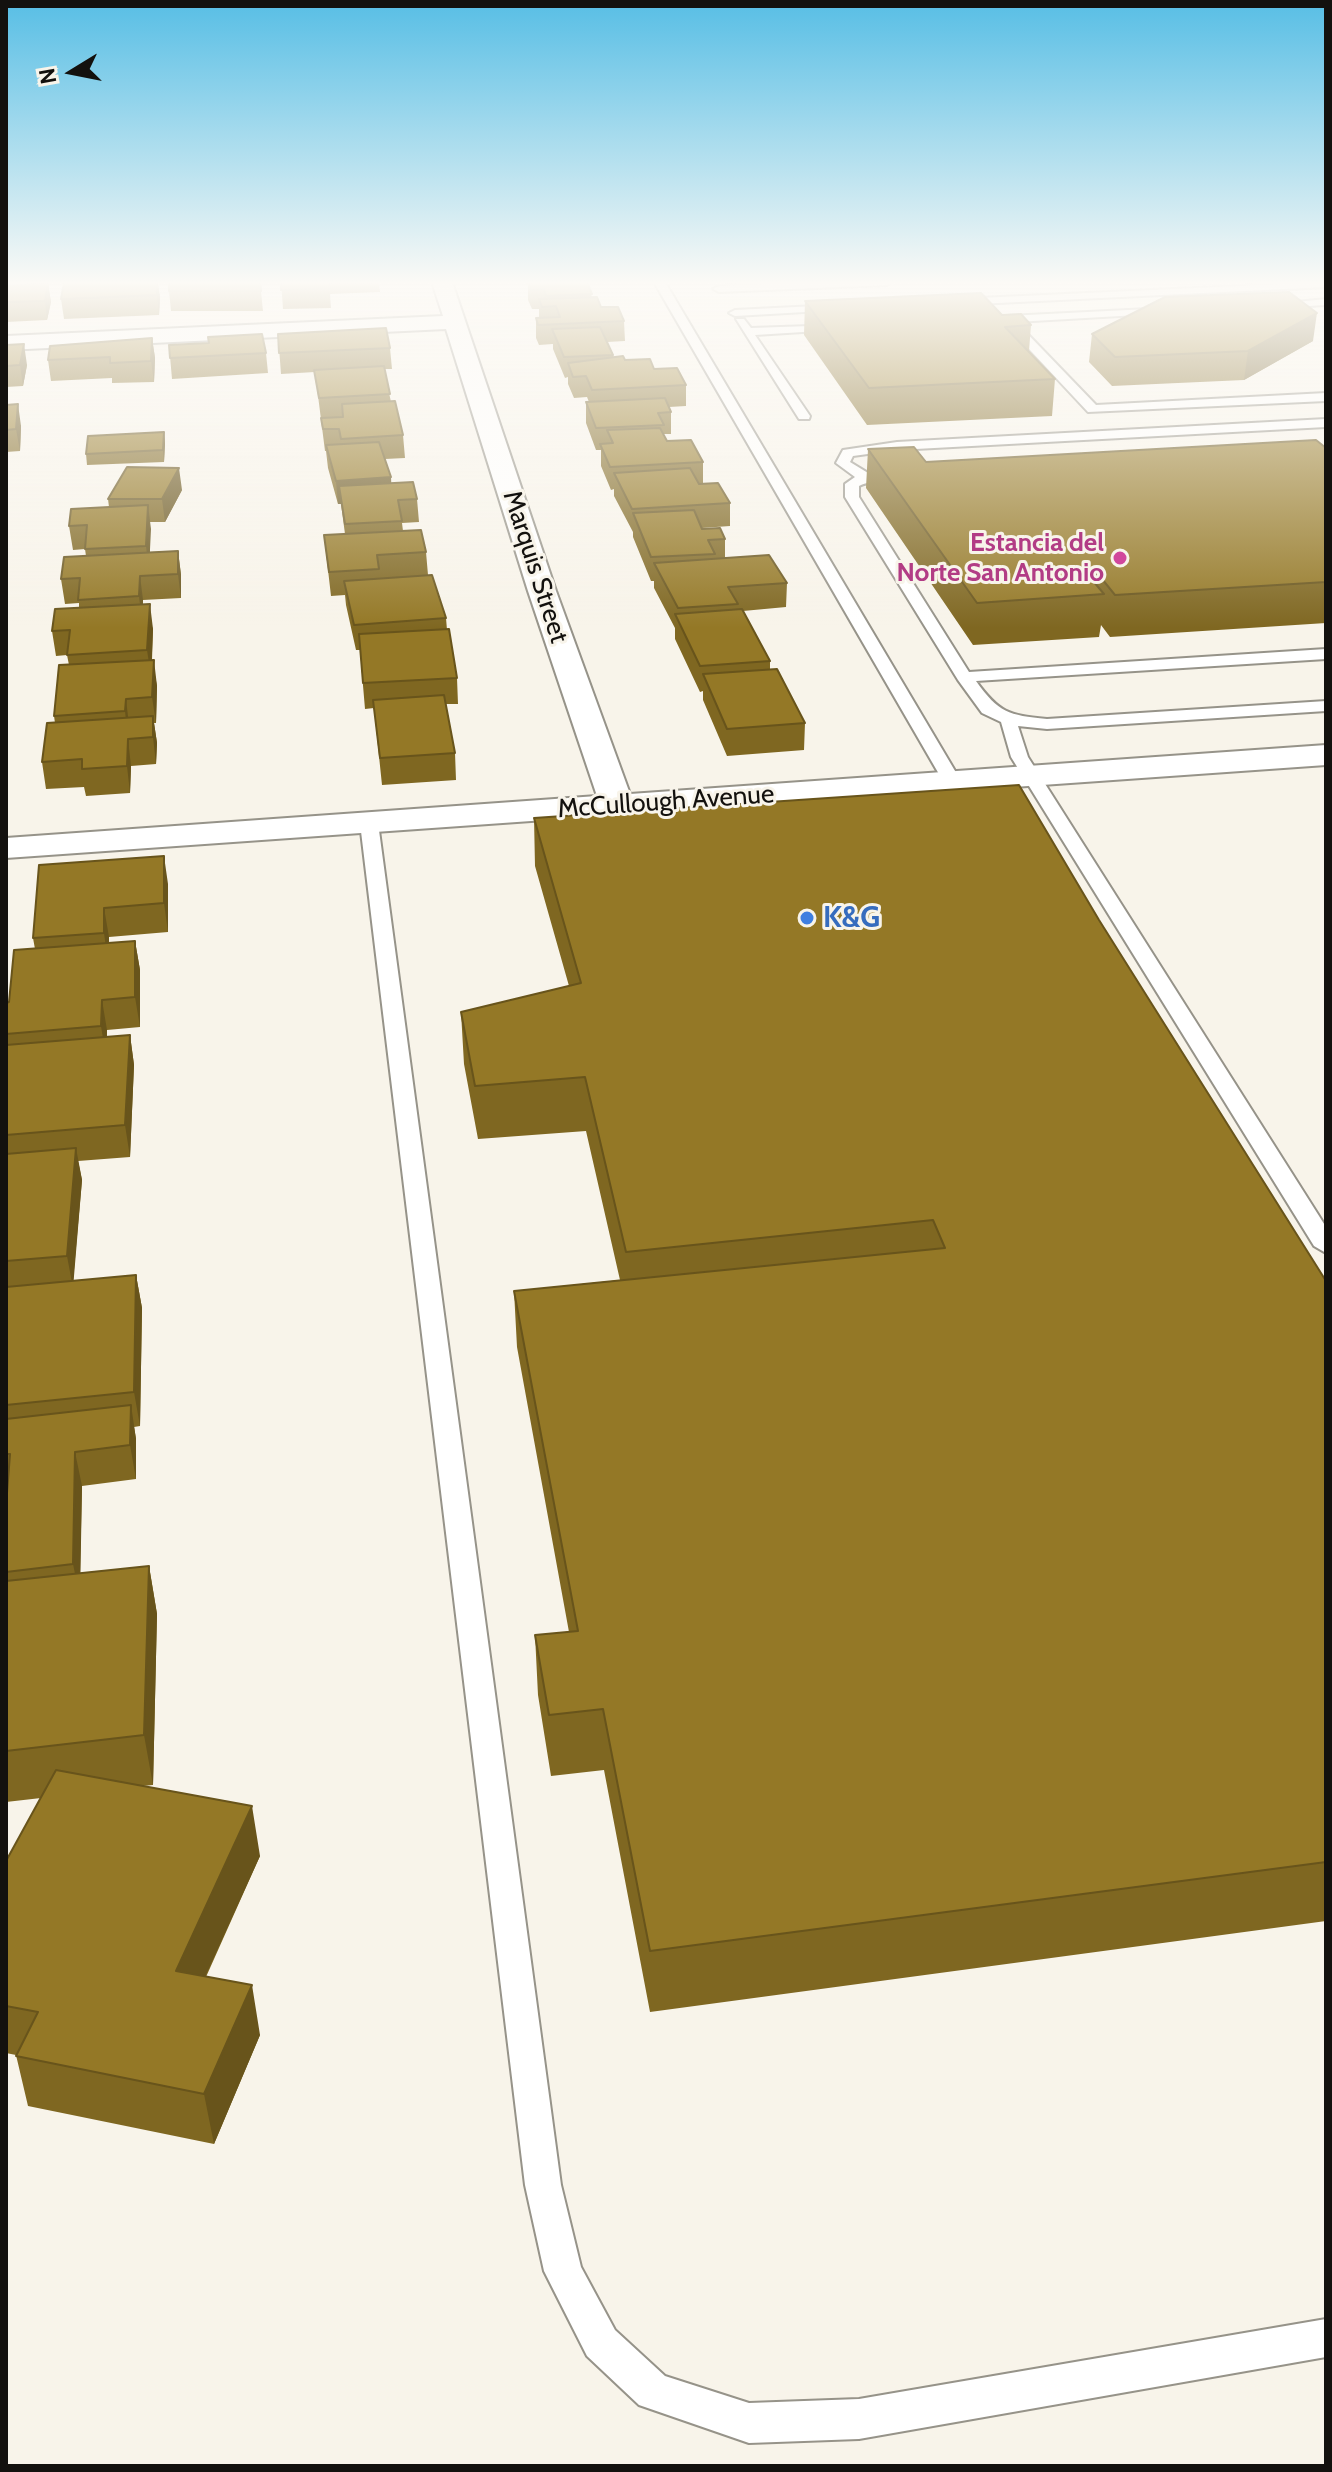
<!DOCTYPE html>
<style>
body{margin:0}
#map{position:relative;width:1332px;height:2472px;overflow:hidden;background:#f8f4ea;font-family:Cabin,sans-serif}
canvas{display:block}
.frame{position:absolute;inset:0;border:8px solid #13110e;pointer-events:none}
.north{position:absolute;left:32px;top:32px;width:80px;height:80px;-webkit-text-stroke:6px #f8f4ea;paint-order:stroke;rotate:260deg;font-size:22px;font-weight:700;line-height:32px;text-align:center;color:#13110e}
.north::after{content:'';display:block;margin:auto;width:28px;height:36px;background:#13110e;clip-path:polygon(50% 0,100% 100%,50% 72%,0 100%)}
</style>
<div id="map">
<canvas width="1332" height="2472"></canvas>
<div class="frame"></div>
<div class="north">N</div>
</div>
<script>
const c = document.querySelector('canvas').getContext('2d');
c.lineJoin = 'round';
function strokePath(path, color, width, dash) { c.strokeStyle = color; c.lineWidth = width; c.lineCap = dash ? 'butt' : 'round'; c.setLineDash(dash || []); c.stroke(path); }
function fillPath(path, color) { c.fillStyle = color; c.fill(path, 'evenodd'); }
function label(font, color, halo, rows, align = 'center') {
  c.font = font + ' Cabin,sans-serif'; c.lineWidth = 6; c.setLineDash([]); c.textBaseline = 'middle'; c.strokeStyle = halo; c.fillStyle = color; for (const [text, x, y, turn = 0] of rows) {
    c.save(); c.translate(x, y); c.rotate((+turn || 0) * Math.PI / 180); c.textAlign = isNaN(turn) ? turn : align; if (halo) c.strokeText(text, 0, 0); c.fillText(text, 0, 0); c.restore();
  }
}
const lane = new Path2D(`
 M6 282H33L6 286Z
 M654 282H665L961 781 958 785H946L943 781Z
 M812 282H893L887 285 719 292 713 289 719 286Z
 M1326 282V287L957 305 951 302 957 299Z
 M1326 299V305L1272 308 1266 305Z
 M836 305 840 310 735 316 729 313 735 310Z
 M1168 308 1172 313 1016 322 1096 405 1326 393V401L1088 412 1001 319 1007 316Z
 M736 319H744L751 328 839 325V329L835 330 755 335 810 416 809 419H799Z
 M1326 419V427L897 450 853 456 850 462 868 473 896 472 903 476C891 485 873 478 859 486V497L969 672 1326 649V659L976 681C999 713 1008 715 1047 719L1326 701V711L1047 729 1018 726 1028 757 1326 1227V1253L1314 1246 1011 757 1001 722 982 713 958 680 845 497V484L855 477 836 463 843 450 897 442Z
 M369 817 378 823 561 2185 581 2267 615 2330 665 2376 749 2403 859 2399 1326 2319V2357L859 2439 749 2443 639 2405 587 2356 544 2271 525 2185 360 823Z`);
const street = new Path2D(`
 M432 282H452L556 591 630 794 1326 745V765L6 858V838L597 796 528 591 446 329 6 350V336L443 316Z`);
const wall = new Path2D(`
 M158 282 160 297 159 315 64 319 61 299Z
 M260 282 263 311H171L169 291Z
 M281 282H379L380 292 330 294 331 308 283 309Z
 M526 282H587L592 297 601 307 624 321 625 341 607 342 613 355 614 358 654 369 686 385V406L669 407 671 412V434H664V436L667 441 703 462V484L730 503V526L702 528 725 539V558L787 583 786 607 743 611 770 661V669L805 723 804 750 727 756 703 700V691L700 692 675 639V628L654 588V581H651L633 537V532L614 496V489L611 490 601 466V450H596L586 423V402H589L587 397 574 398 568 384V377L565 378 553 349V344L539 345 536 338V318H539V309H532L528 300V286Z
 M48 283 51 302 47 320 6 322V286Z
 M805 301 1002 315 1031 325 1029 351 1055 379 1052 416 867 425 804 335Z
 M278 334 390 348 392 369H384L391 402 403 435 405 458 385 459 391 477V483L417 499 419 522 402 523 403 531 426 552 428 575 446 618 447 630 457 678 458 704H446L455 753 456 780 382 785 374 708 365 709 360 650H356L346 605 345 595 331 596 324 535 345 534 341 504H338L328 468 326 451H325L315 372 281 374Z
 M1092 334 1313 341 1244 380 1112 386 1089 362Z
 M152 338 155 358 154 382 112 383V378L51 381 48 360Z
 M6 345 27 365 23 386 6 387Z
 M169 345 266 353 268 373 172 379Z
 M6 405 21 426 20 451 6 452Z
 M164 432 165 443 164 462 87 465 86 454Z
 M1326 448V623L1110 637 1101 625 1099 637 973 645 866 488 868 449 926 462Z
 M182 490 165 522H150V552L178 551 181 575V598L143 600V604L153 629 152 660 157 686 156 723H154L157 743 156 764 131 766 130 793 86 796 84 787 46 789 42 762 55 723 54 716 69 665 67 655 56 656 52 631 79 608V603L65 604 61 579 86 556 85 549 73 550 69 526 109 507 108 499Z
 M534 818 1099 920 1326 1281V1921L650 2012 604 1770 551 1776 538 1695 535 1635 569 1632 517 1347 514 1291 620 1280 586 1131 478 1139 464 1064 461 1012 569 986 535 866Z
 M39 865 168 884V932L109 937V943L135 941 140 970V1027L107 1030V1037L130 1035 134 1065 130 1157 78 1161 82 1180 73 1281 136 1275 142 1308 140 1426 134 1427 136 1439V1479L82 1486 80 1573 149 1566 157 1614 153 1785 142 1786 260 1856 206 1977 260 2035 214 2144 28 2106 16 2055 6 2053V1861L41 1798 6 1802V1506L8 1489H6V1003L9 1002 35 949 33 938Z`);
const shadedWall = new Path2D(`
 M157 282 160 297 159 315 157 295Z
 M48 283 51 302 47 320 45 301Z
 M1317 313 1313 341 1244 380 1248 351Z
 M152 338 155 358 154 382 151 361Z
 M24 344 27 365 23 386 20 365Z
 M18 404 21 426 20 451 16 429Z
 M164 432 165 443 164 462 163 450Z
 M179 468 182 490 165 522 162 499Z
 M391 477 392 500 339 486 341 504H338L336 481Z
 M148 505 151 529 149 570 146 546Z
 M178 551 181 575V598L178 574Z
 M140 576 143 600 142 621 139 596Z
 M150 604 153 629 151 676 147 650Z
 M154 660 157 686 156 723 152 697Z
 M126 699 129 725 128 738 125 711Z
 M153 716 157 743 156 764 153 737Z
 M128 739 131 766 130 793 127 766Z
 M164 856 168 884V932L164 903Z
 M104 908 109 937 108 962 104 933Z
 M135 941 140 970V1027L135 997Z
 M102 1000 107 1030 106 1057 101 1026Z
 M130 1035 134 1065 130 1157 125 1125Z
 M76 1148 82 1180 73 1288 67 1256Z
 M136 1275 142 1308 140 1426 134 1392Z
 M131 1405 136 1439V1479L130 1445Z
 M75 1452 82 1486 80 1598 73 1564Z
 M149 1566 157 1614 153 1785 144 1735Z
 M252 1806 260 1856 185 2021 176 1971Z
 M252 1985 260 2035 214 2144 204 2094Z`);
const building = new Path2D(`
 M64 282H157V295L61 299Z
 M169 282H260L261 291H169Z
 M281 282H329L330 288 281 290Z
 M528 282H587L592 294 546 296 544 289 531 290Z
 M48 283 45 301 6 302V286Z
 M1289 292 1317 313 1248 351 1115 357 1092 334 1165 297Z
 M981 293 1002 315 1021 314 1031 325 1005 327 1055 379 869 388 805 301Z
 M597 297 601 307H618L624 321 538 325 536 318 560 317 556 306 542 307 539 299Z
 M600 327 613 355 564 357 552 329Z
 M386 328 390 348 279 353 278 334Z
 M262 334 266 353 170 358 169 345 209 343 208 337Z
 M152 338 151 361 110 363V357L48 360 50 346Z
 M24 344 20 365 6 366V345Z
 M623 356 625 360 650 359 654 369 677 368 686 385 592 390 586 376 573 377 568 363Z
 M384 366 390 394 319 398 314 370Z
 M665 398 671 412 658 413 664 425 596 428 586 402Z
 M395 401 403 435 341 439 339 429H323L321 418 343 417 342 404Z
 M18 404 16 429 6 430V405Z
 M660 428 667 441 691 440 703 462 610 467 600 444 613 443 607 430Z
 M164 432 163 450 86 454 88 436Z
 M1316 440 1326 448V582L1115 595 1098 574 1088 575 1104 594 977 603 868 449 914 447 926 462Z
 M379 442 391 477 336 481 326 445Z
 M127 467 179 468 162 499H108Z
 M690 468 699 484 718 483 730 503 632 509 614 473Z
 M413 482 417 499 398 500 402 521 345 524 339 486Z
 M148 505 146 546 85 549 87 525 69 526 71 509Z
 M694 510 702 529 720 528 725 539 708 540 715 554 651 557 633 513Z
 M421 530 426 552 377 555 379 569 329 572 324 535Z
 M178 551V574L140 576 139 596 78 600 80 578 61 579 64 557Z
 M769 555 787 583 728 587 738 604 678 608 654 563Z
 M432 575 446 618 354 625 344 581Z
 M150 604 147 650 67 655 70 630 52 631 55 609Z
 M742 609 770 661 700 666 675 614Z
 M449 629 457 678 363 683 359 634Z
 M154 660 152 697 126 699 125 711 54 716 59 665Z
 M777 669 805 723 727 729 703 674Z
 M444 695 455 753 380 758 373 700Z
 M153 716V737L128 739 127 766 82 769V759L42 762 47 723Z
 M1019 785 1099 920 1326 1281V1862L650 1951 603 1709 549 1715 535 1635 578 1631 514 1291 945 1248 933 1220 626 1252 585 1077 475 1086 461 1012 581 983 534 818Z
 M164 856V903L104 908V933L33 938 39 865Z
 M135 941V997L102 1000 101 1026 6 1034V1003L9 1002 14 950Z
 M130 1035 125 1125 6 1135V1045Z
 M76 1148 67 1256 6 1261V1154Z
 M136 1275 134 1392 6 1405 7 1334H6V1287Z
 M131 1405 130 1445 75 1452 73 1564 6 1572V1506L10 1454H6V1419Z
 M149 1566 144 1735 6 1751V1581Z
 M56 1770 252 1806 176 1971 252 1985 204 2094 16 2056 38 2012 6 2006V1861Z`);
const markers = [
 [1120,558,8,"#d1479c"],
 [807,918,8,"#3f7fe0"]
];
const farHotelnames = [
 ["Estancia del",1104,543],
 ["Norte San Antonio",1104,573]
];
const farStreetnames = [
 ["Marquis Street",535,567,72],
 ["McCullough Avenue",666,802,-4]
];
const shopNames = [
 ["K&G",823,918]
];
strokePath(lane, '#969389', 4);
strokePath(street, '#969389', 4);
fillPath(lane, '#fff');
fillPath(street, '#fff');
fillPath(wall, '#7f6721');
fillPath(shadedWall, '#68541b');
fillPath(building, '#947826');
strokePath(building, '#68541b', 2);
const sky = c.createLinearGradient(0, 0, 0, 628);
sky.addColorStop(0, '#57bee5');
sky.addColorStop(0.45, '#fcfaf6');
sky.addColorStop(1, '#fcfaf600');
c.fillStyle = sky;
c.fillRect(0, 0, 1332, 628);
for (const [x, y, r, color] of markers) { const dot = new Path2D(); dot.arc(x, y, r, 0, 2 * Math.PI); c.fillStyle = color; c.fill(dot); strokePath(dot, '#f8f4ea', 3); }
label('bold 26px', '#b23c85', '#f8f4ea', farHotelnames, 'right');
label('26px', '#13110e', '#f8f4ea', farStreetnames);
label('bold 30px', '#366cbe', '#f8f4ea', shopNames, 'left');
</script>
